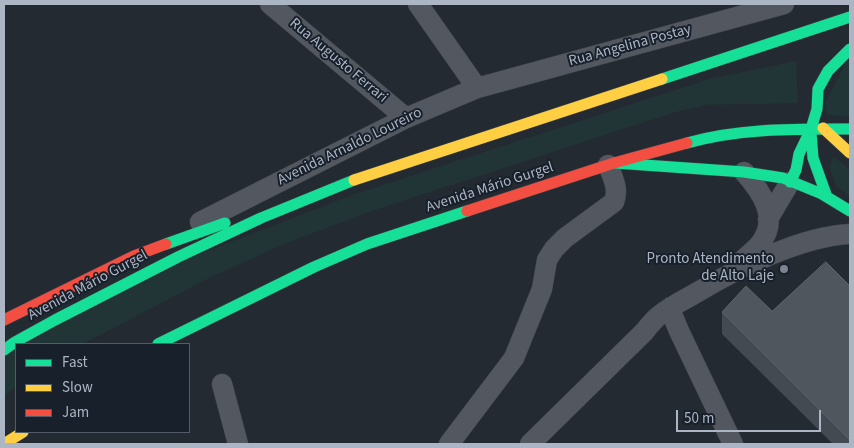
<!DOCTYPE html>
<meta charset="utf-8">
<style>
body{margin:0}
#map{position:relative;width:854px;height:448px;overflow:hidden;background:#242a31;font-family:"Source Sans 3",sans-serif}
canvas{display:block}
.frame{position:absolute;inset:0;border:5px solid #acb5c4;pointer-events:none}
.legend{position:absolute;left:15px;top:343px;width:175px;height:90px;box-sizing:border-box;background:#18202b;border:1px solid #535c68;margin:0;padding:6px 9px;list-style:none;font-size:15px;color:#acb5c4}
.legend li{display:flex;align-items:center;gap:10px;height:25px}
.legend b{width:25px;border:1px solid #535c68}
.scale{position:absolute;left:676px;top:410px;width:145px;height:22px;box-sizing:border-box;border:2px solid #acb5c4;border-top:0;padding-left:6px;font-size:15px;line-height:18px;white-space:nowrap;color:#acb5c4;-webkit-text-stroke:4px #18202b;paint-order:stroke}
</style>
<div id="map">
<canvas width="854" height="448"></canvas>
<div class="frame"></div>
<ul class="legend">
<li><b style="height:6px;background:#16e098"></b>Fast</li>
<li><b style="height:6px;background:#ffcf43"></b>Slow</li>
<li><b style="height:6px;background:#f24e42"></b>Jam</li>
</ul>
<div class="scale">50 m</div>
</div>
<script>
const c = document.querySelector('canvas').getContext('2d');
c.lineJoin = 'round';
function fillPath(path, color) { c.fillStyle = color; c.fill(path, 'evenodd'); }
function strokePath(path, color, width, dash) { c.strokeStyle = color; c.lineWidth = width; c.lineCap = dash ? 'butt' : 'round'; c.setLineDash(dash || []); c.stroke(path); }
function label(font, color, halo, rows, align = 'center') {
  c.font = font + ' "Source Sans 3",sans-serif'; c.lineWidth = 4; c.setLineDash([]); c.textBaseline = 'middle'; c.strokeStyle = halo; c.fillStyle = color; for (const [text, x, y, turn = 0] of rows) {
    c.save(); c.translate(x, y); c.rotate((+turn || 0) * Math.PI / 180); c.textAlign = isNaN(turn) ? turn : align; if (halo) c.strokeText(text, 0, 0); c.fillText(text, 0, 0); c.restore();
  }
}
const green = new Path2D(`
 M850 55V117L827 115 825 103Z
 M796 61 798 103 706 105 672 113 363 214 282 245 209 278 83 344H21L155 271 355 194 712 78Z
 M834 157 850 169V197L836 186 829 166Z
 M16 347V387L4 395V355Z`);
const street = new Path2D(`
 M270 4 406 118
 M418 4 477 88
 M768 219 790 182
 M200 222 406 118 477 88 784 4
 M737 265C744 259 753 252 760 244 780 218 762 192 744 172
 M671 307 672 314 679 331 733 444
 M222 384 238 444
 M449 444 514 358 542 289 547 260 554 249 565 238 614 202C619 189 613 178 608 165
 M530 444 644 332C649 326 654 319 660 315 671 306 684 300 696 293 738 268 802 236 850 234`);
const fast = new Path2D(`
 M662 79 850 17
 M811 133 813 158 827 197
 M687 143C739 128 796 129 850 129
 M615 163 744 172 783 178 822 194 850 211
 M790 182 796 170 799 154 811 129 817 109 818 89 828 71 850 49
 M166 244 225 223
 M158 344 314 267 367 244 467 211
 M4 350 15 342 55 320 178 257 261 218 354 180`);
const slow = new Path2D(`
 M823 128 850 153
 M354 180 662 79
 M4 444 23 432`);
const jam = new Path2D(`
 M467 211 614 163 687 143
 M4 320 134 256 166 244`);
const wall = new Path2D(`
 M850 286V444H833L722 334V312L772 311Z`);
const building = new Path2D(`
 M826 262 850 286V440L722 312 746 286 772 311Z`);
const markers = [
 [784,269,5,"#7c8491"]
];
const streetNames = [
 ["Rua Angelina Postay",630,46,-15],
 ["Rua Augusto Ferrari",338,61,40],
 ["Avenida Arnaldo Loureiro",350,147,-26],
 ["Avenida Mário Gurgel",490,188,-18],
 ["Avenida Mário Gurgel",88,286,-28]
];
const poiNames = [
 ["Pronto Atendimento",774,260],
 ["de Alto Laje",774,277]
];
fillPath(green, '#213436');
strokePath(street, '#40444a', 21);
strokePath(fast, '#40444a', 12);
strokePath(slow, '#40444a', 12);
strokePath(jam, '#40444a', 12);
strokePath(street, '#535860', 20);
strokePath(fast, '#16e098', 11);
strokePath(slow, '#ffcf43', 11);
strokePath(jam, '#f24e42', 11);
fillPath(wall, '#444a51');
fillPath(building, '#4f565d');
strokePath(building, '#5e646d', 1);
for (const [x, y, r, color] of markers) { const dot = new Path2D(); dot.arc(x, y, r, 0, 2 * Math.PI); c.fillStyle = color; c.fill(dot); strokePath(dot, '#18202b', 2); }
label('15px', '#acb5c4', '#18202b', streetNames);
label('15px', '#acb5c4', '#18202b', poiNames, 'right');
</script>
